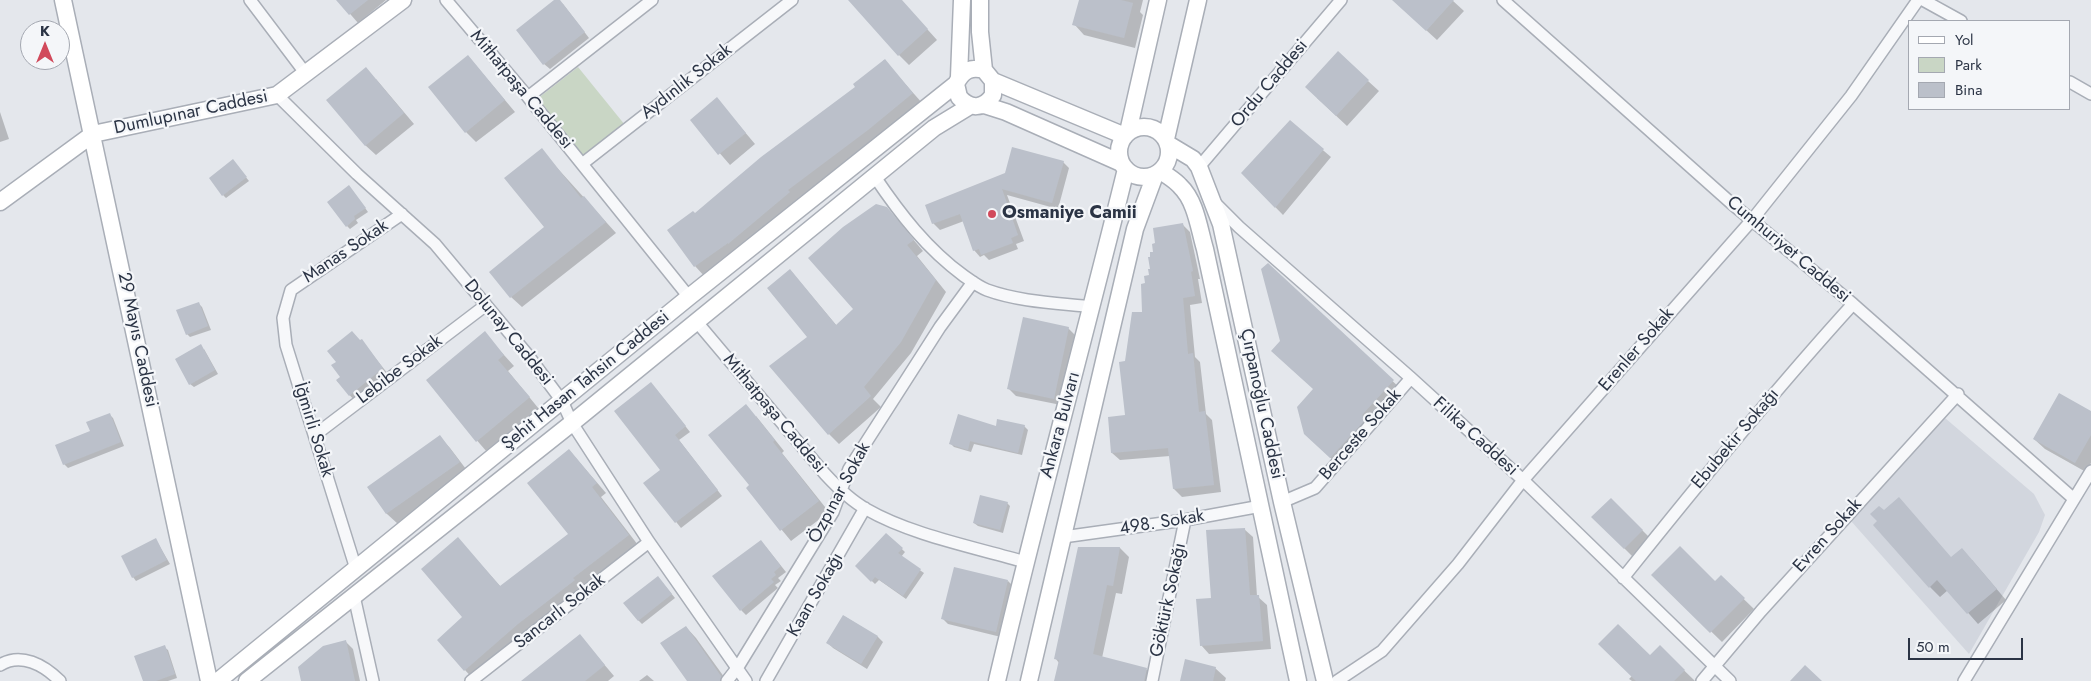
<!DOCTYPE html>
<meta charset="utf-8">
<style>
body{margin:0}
#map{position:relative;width:2091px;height:681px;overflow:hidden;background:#e4e7ec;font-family:Jost,sans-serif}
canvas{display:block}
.legend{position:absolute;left:1908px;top:20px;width:162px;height:90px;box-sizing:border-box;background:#f4f6f9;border:1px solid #a4a8b1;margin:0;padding:6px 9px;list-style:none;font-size:15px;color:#2b3445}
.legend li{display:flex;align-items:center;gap:10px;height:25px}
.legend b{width:25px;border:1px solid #a4a8b1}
.north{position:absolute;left:20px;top:20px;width:50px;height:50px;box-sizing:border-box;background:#f4f6f9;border:1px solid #a4a8b1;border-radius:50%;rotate:0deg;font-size:14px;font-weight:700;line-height:20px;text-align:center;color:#2b3445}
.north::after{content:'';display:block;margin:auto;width:18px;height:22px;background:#d1495b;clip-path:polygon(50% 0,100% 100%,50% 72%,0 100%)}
.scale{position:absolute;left:1908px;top:638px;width:115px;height:22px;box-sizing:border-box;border:2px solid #2b3445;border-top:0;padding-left:6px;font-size:15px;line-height:18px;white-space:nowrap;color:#2b3445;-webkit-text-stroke:4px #f4f6f9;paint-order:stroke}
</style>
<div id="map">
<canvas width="2091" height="681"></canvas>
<ul class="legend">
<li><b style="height:6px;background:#fff"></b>Yol</li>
<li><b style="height:14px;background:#c9d6c5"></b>Park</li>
<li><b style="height:14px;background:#bbc0ca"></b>Bina</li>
</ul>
<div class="north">K</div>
<div class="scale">50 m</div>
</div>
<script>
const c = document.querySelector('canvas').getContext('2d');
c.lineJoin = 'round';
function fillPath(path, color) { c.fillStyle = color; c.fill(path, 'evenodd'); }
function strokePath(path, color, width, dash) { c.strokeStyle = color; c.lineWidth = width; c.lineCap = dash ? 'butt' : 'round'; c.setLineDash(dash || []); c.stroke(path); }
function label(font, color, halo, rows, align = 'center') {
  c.font = font + ' Jost,sans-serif'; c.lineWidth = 4.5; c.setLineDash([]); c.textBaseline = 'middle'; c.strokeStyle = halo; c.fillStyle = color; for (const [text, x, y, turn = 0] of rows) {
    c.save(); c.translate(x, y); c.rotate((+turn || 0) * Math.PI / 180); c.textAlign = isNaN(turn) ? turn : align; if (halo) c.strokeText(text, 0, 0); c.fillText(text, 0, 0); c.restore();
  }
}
const built = new Path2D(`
 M1945 418 2034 494 2045 515 2039 532 1969 654 1851 521Z`);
const green = new Path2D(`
 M578 67 625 125 584 157 537 99Z`);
const shadow = new Path2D(`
 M338 0H386L358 23Z
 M556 0 563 4 589 38 550 69 544 64Z
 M858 0H901L937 40 909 65 899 55Z
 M1080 0H1143L1140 12 1143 15 1135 48 1084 35 1074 24Z
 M1393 0H1452L1464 11 1437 40Z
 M468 56 515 112 476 142 466 132Z
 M884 60 923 104 705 277 695 266 857 87Z
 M376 79 414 124 376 155 365 145Z
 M1368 81 1379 91 1347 126 1317 98Z
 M717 99 755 144 730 165 691 120Z
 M0 112 9 139 0 142Z
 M1290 122 1331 157 1283 215 1242 173Z
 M541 150 616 233 522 307 511 297 546 227Z
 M1063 162 1069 168 1058 209 1007 195 1024 241 1016 244 1018 249 989 260 984 255 980 257 974 250 964 221 940 230 933 223 927 205Z
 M236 165 249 181 226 198 223 195Z
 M352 190 368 212 356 220 358 223 350 229 347 226Z
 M887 208 923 251 917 256 946 292 911 353 873 399 881 407 839 444 829 434 809 337 790 270 837 326 855 309Z
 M1183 225 1190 232 1200 279H1198L1202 303 1190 305 1195 357 1200 362 1206 414 1212 420 1221 492 1182 497 1174 489 1170 456 1120 460 1112 453 1126 417V362L1143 313 1147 284 1154 253Z
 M1268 264 1402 390 1339 466 1315 443V390L1281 341Z
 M198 303 202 307 211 330 190 337 187 334Z
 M1068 328 1075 335 1061 405 1016 396 1009 389Z
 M484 333 514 366 508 371 539 409 487 452 454 414Z
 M362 341 388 374 355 401 337 381 342 377 338 362Z
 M204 349 218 374 194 387 190 384Z
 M656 389 690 432 679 440 722 496 681 528 645 483 662 470Z
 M2091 412V463L2086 472 2045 449 2034 439Z
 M110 415 113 418 124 446 68 468 64 464Z
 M756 416 784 451 782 453 829 512 791 541 747 488 751 486Z
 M1024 426 1028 430 1022 455 974 444 971 452 954 447 951 444 997 427Z
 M440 437 450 448 469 473 398 524 387 514 369 487Z
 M569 450 606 493 601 497 638 545 474 680 465 670 464 617 458 539 501 587 569 534Z
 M1611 499 1653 541 1635 559 1593 517Z
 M1007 503 1010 506 1003 533 978 526 974 523Z
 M1878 522 1952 558 1972 560 2006 600 1978 624 1948 590 1940 597 1930 587Z
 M1244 529 1253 537 1257 596 1267 605 1271 649 1209 654 1201 645 1212 599Z
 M886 534 905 552 901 557 924 573 906 599 879 580 875 584 856 566Z
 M156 540 170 564 136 581 133 577Z
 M766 547 786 572 778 578 781 581 775 585 778 588 746 615 741 610Z
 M1079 548H1120L1129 557 1122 594 1116 593 1102 658 1146 669 1155 678 1154 681H1055L1059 663 1056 659Z
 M1653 575 1715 583 1721 577 1754 609 1722 642Z
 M661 581 675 598 642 624 638 620Z
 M1008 581 1013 586 1001 637 948 624 943 619Z
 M844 616 878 637 883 642 867 669 833 648 828 643Z
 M686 627 696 638 727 681H688Z
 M580 636 614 676 608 681H527Z
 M346 642 353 649 360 681H302Z
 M164 647 168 650 177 678 168 681H144Z
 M1660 647 1695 681H1632L1629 679Z
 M1215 668 1226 678 1225 681H1181Z
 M647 675 654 681H639Z`);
const building = new Path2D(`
 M336 0H368L349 15Z
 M554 0H560L585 32 543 65 516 30Z
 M848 0H902L928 29 898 56Z
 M1079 0H1121L1133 3 1124 38 1072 25Z
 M1392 0H1454L1426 31Z
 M1338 51 1369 80 1336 116 1305 87Z
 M468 55 505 100 465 133 428 87Z
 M885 59 913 93 868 130 788 190 790 192 728 244V243L694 267 667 230 693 211 695 213 761 157 855 87 853 84Z
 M366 67 404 113 365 146 326 100Z
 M717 97 746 133 718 155 690 120Z
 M1290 120 1324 149 1275 208 1241 173Z
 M1012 147 1064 161 1052 203 1002 189 1018 235 1011 238 1013 243 981 255 979 249 973 251 960 214 932 224 925 205 1005 173Z
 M542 148 581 198 584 196 606 222 510 298 489 272 544 227 504 178Z
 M233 159 247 177 222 196 209 178Z
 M349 185 366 208 354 216 355 219 346 227 327 202Z
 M876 204 887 207 914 240 907 245 936 280 901 342 864 387 871 396 828 435 769 366 807 337 767 288 790 269 836 325 853 309 808 258 843 227Z
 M1183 223 1193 271 1191 272 1195 296 1183 298 1188 354 1193 353 1199 412 1205 411 1214 485 1173 489 1168 448 1111 453 1108 417 1125 415 1119 362 1125 361 1132 312H1142L1141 284 1145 283 1144 276 1149 275 1148 269H1150L1148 257H1150V252H1153L1152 244 1155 243 1153 228Z
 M1268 263 1394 380 1362 415 1366 419 1330 458 1304 434 1297 407 1313 389 1271 351 1280 341 1261 269Z
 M199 302 208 326 186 335 176 310Z
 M1023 317 1069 327 1054 399 1007 389Z
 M352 331 360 340 362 339 383 368 349 396 336 380 340 377 331 365 336 362 327 351Z
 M485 331 504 355 498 360 530 397 476 442 426 380Z
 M201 344 215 370 189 385 175 359Z
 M651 382 686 426 675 435 718 490 675 523 643 483 660 470 614 411Z
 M2059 393 2091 411V435L2075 463 2033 439Z
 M746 404 775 440 773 442 819 501 780 531 746 488 749 485 708 435Z
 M110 413 121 442 63 465 55 445 90 431 86 422Z
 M958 414 996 426 997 419 1025 425 1018 453 970 441 968 450 949 444Z
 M440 435 460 462 386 514 367 487Z
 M569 449 597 483 592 487 629 535 573 578 575 580 518 624 464 671 437 640 462 617 421 569 458 537 500 586 568 534 527 483Z
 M980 495 1008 502 1000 530 973 523Z
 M1899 497 1951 557 1962 548 1997 589 1967 614 1937 580 1929 588 1873 525 1877 521 1870 514 1879 506 1884 510Z
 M1611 498 1643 530 1624 549 1591 517Z
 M1245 528 1250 595H1259L1263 641 1200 646 1196 599 1211 598 1206 530Z
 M886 533 903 548 898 553 921 569 903 596 875 577 871 582 855 566Z
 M156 538 167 560 132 578 121 556Z
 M761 540 781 566 774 572 776 575 771 579 774 582 740 611 712 576Z
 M1680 546 1715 581 1721 575 1745 598 1710 633 1651 575Z
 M1078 547H1120L1113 586 1107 585 1093 654 1147 668 1144 681H1054L1059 660 1054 659Z
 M954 567 1008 580 996 632 941 619Z
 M658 576 672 594 638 621 623 603Z
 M843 615 878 636 861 664 826 643Z
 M1618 624 1650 655 1660 645 1685 670 1674 681H1636L1598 644Z
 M686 626 721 676 720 681H687L660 643Z
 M580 634 605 665 585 681H521Z
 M346 640 355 681H301L298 667 323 646Z
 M165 645 175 674 156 681H143L134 656Z
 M1185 659 1216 667 1213 681H1180Z
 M1805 665 1822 681H1790Z`);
const street = new Path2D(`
 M250 0 306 74
 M446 0 528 97 689 297
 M1503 0 1731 203 1853 304 2074 499
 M1923 0 1961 21
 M2070 82 2091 94
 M277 95 357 174 435 244 527 354 562 401 572 423 649 542 746 681
 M528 97 652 0
 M582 164 792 0
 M1199 167 1341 0
 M875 177C900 214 927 249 964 276 971 281 979 287 987 290 1020 302 1058 303 1093 307
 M1215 203 1239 227 1411 378 1523 480 1730 681
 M696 321 825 474C837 487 850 500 866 509 911 535 974 547 1025 562
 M315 435 486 305
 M1282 502 1315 488 1411 378
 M1063 537 1185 520 1261 506
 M356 569 286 345 283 318 291 290 402 214
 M1623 578C1698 484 1773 392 1853 304
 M354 596 373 681
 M0 665C21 652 44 665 60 681
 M471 681 649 542
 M727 681 738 667 833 512 849 469 940 327 973 282
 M766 681 865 508
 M1152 681 1185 520
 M1337 681 1382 651 1458 564 1523 480 1752 220 1851 96 1918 0
 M1702 681 1761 611 1958 394
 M1964 681 2091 471`);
const secondary = new Path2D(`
 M63 0 209 681
 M980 0V32L984 70
 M959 77 962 0
 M993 81 1125 136
 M984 105 1006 112 1121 163
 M1119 152a25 25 0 1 1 50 0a25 25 0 1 1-50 0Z
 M1128 132 1158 0
 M1166 139 1198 0
 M1168 144 1193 159 1199 167 1221 224 1282 502 1325 681
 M1161 171C1167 176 1175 180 1180 186 1196 201 1199 229 1205 249L1298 681
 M0 202 93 134 277 95 403 0
 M218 681 689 297 956 84C962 71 971 66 984 70L993 81V95C984 109 970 110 959 97L956 84
 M247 681 572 423 934 128 970 106
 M997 681C1037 510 1084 340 1126 169
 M1029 681 1135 229 1155 175`);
const markers = [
 [992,214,5,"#d1495b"]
];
const streetNames = [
 ["Aydınlık Sokak",687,82,-38],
 ["Ordu Caddesi",1270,84,-50],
 ["Mithatpaşa Caddesi",521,90,50],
 ["Dumlupınar Caddesi",191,113,-12],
 ["Cumhuriyet Caddesi",1788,250,40],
 ["Manas Sokak",346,252,-34],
 ["Dolunay Caddesi",508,333,51],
 ["29 Mayıs Caddesi",137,340,78],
 ["Erenler Sokak",1637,350,-49],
 ["Lebibe Sokak",400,370,-37],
 ["Şehit Hasan Tahsin Caddesi",586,381,-39],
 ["Çırpanoğlu Caddesi",1261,404,78],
 ["Mithatpaşa Caddesi",774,414,50],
 ["Ankara Bulvarı",1061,425,-75],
 ["İğmirli Sokak",313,430,73],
 ["Berceste Sokak",1361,435,-49],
 ["Filika Caddesi",1475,437,42],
 ["Ebubekir Sokağı",1736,439,-50],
 ["Özpınar Sokak",840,493,-62],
 ["498. Sokak",1162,523,-9],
 ["Evren Sokak",1828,536,-48],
 ["Kaan Sokağı",816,595,-60],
 ["Göktürk Sokağı",1169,600,-78],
 ["Sancarlı Sokak",560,612,-38]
];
const poiNames = [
 ["Osmaniye Camii",1002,214]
];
fillPath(built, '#d2d6de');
fillPath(green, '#c9d6c5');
fillPath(shadow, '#0003');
fillPath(building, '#bbc0ca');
strokePath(street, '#a9aeb7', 14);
strokePath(secondary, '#a9aeb7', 19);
strokePath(street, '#f7f8fa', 11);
strokePath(secondary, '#fff', 16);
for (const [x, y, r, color] of markers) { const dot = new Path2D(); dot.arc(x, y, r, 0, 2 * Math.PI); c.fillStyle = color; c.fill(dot); strokePath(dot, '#f4f6f9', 2); }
label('18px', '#2b3445', '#f4f6f9', streetNames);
label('bold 18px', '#2b3445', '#f4f6f9', poiNames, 'left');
</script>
